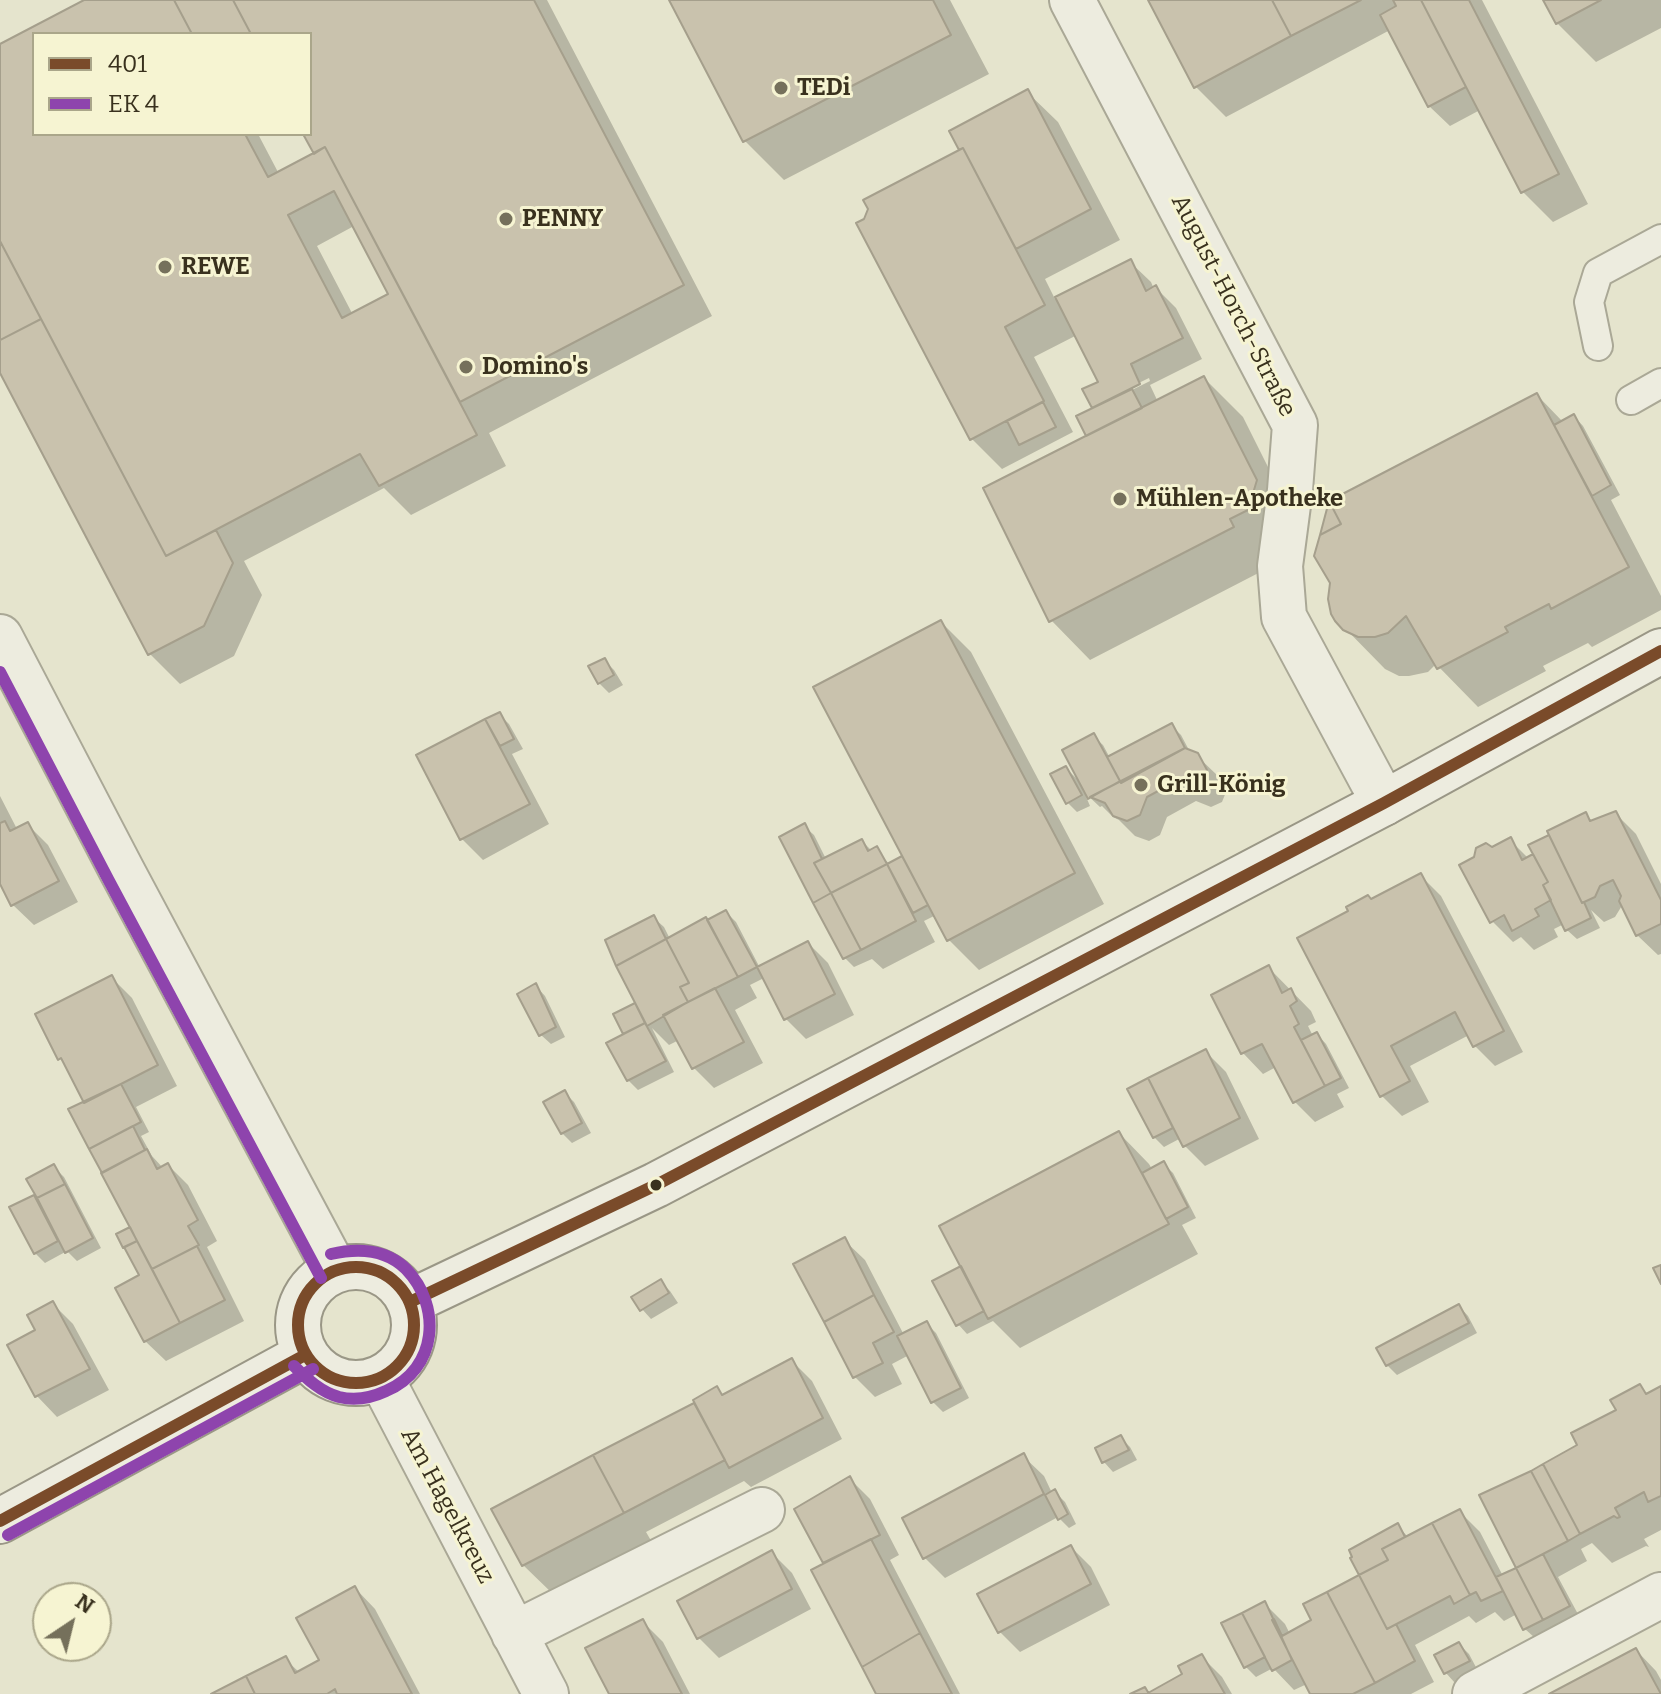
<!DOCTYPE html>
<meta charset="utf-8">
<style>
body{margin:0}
#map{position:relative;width:1661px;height:1694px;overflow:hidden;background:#e5e4cd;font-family:Bitter,serif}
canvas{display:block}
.legend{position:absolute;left:32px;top:32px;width:280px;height:104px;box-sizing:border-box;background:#f6f4d2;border:2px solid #aaa68a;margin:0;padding:10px 14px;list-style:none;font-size:24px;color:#39311e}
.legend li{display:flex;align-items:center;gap:16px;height:40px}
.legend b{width:40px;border:2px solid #aaa68a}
.north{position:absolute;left:32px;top:1582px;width:80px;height:80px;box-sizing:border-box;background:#f6f4d2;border:2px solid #aaa68a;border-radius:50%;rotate:35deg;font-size:22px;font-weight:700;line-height:32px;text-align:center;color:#39311e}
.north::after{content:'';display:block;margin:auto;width:28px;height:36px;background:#75705b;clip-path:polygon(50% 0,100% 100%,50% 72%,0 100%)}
</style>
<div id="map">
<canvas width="1661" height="1694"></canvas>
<ul class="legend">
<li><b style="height:10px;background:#7a4b2a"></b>401</li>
<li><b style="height:10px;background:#8e44ad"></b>EK 4</li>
</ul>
<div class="north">N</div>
</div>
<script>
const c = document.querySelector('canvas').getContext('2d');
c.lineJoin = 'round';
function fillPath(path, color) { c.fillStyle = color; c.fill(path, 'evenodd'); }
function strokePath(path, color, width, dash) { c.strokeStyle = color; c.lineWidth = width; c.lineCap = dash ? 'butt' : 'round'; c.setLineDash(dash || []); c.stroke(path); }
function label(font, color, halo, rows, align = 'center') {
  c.font = font + ' Bitter,serif'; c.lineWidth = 6; c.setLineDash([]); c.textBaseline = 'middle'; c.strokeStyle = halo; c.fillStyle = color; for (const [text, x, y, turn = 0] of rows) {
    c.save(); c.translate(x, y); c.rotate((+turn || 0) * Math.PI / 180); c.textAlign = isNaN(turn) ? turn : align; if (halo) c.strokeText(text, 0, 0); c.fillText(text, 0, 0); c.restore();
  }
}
const shadow = new Path2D(`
 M88 0H547L712 316 489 433 506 466 411 515 384 488 244 561 262 595 234 656 180 684 150 654 0 369V46ZM34 34H310V134H306L316 154 279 174 258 134H34ZM354 226 391 295 353 315 317 246Z
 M671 0H950L989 74 784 180 745 141Z
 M1150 0H1482L1588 204 1553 222 1523 192 1480 110 1450 126 1429 106 1390 30 1226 117 1196 87Z
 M1546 0H1661V28L1596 62 1557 23Z
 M1027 92 1058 122 1120 240 1045 279 1055 299 1130 262 1151 282 1154 289 1156 288 1176 308 1202 359 1150 385 1158 402 1204 378 1243 417 1295 521 1272 566 1090 660 1051 620 1096 409 1094 407 1100 382 1077 335 1034 357 1073 432 1002 469 972 439 962 151 951 132ZM1149 378 1150 381 1114 399V395Z
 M1537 395 1563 422 1574 416 1583 426 1620 495 1611 500 1661 596V610L1592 647 1588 643 1543 666 1546 671 1478 707 1436 664 1428 672 1409 676H1399L1385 669 1337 620Z
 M941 622 971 652 1104 904 979 970 949 940 936 915 924 921 935 942 883 969 872 959 854 967 844 957 804 826 814 835 826 859 862 841 872 851 876 849 890 865 902 858 909 866ZM882 862H888L893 872H892Z
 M604 660 614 670 623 685 609 693 599 683Z
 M499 714 509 724 523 749 512 754 549 824 483 860 462 839 419 756Z
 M1171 725 1181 735 1190 752 1196 755 1218 776 1226 792 1222 802 1211 807 1196 801 1167 817 1160 835 1149 841 1135 836 1119 820 1113 817 1102 806 1100 807 1084 792 1090 806 1077 812 1068 803 1066 768 1081 783 1093 736 1103 745 1110 758Z
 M0 796 17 829 27 824 48 845 78 902 34 925 13 905 0 880Z
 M1615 813 1636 834 1661 884V954L1658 955 1637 935 1623 904 1615 917 1604 922 1591 910 1600 928 1577 939 1567 930 1564 924 1554 929 1558 937 1534 950 1521 937 1513 942 1492 921V849L1510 840 1529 859 1585 815 1593 822Z
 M1421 876 1441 896 1523 1052 1495 1066 1475 1046 1469 1035 1410 1066 1429 1102 1402 1116 1382 1096 1351 912Z
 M726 912 736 922 760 968 808 943 828 963 854 1015 806 1039 786 1019 764 978 750 985 757 998 735 1010 763 1063 714 1088 694 1068 679 1040 669 1045 652 1028 674 1072 638 1090 628 1080 625 1035 616 1015 634 1005 641 1011 654 918 664 927 670 939Z
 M1268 967 1311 1011 1316 1022 1308 1026 1313 1036 1317 1034 1326 1044 1349 1088 1337 1094 1344 1107 1315 1122 1295 1102 1276 1067 1263 1074 1243 1053Z
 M112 978 132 998 177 1086 136 1107 149 1132 141 1136 152 1156 163 1168 168 1165 188 1185 217 1241 207 1247 244 1321 166 1361 145 1341 142 1276 132 1228 89 1110 68 1067 60 1059 38 1015Z
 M536 986 545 996 565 1037 551 1044 541 1035Z
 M1206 1052 1226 1072 1259 1139 1205 1166 1185 1146 1181 1138 1164 1147 1154 1137 1148 1081 1154 1087Z
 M565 1093 574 1102 591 1133 572 1143 562 1133Z
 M1119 1133 1149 1164 1152 1169 1163 1163 1173 1173 1196 1218 1182 1225 1198 1254 1020 1348 993 1321 967 1334 958 1324Z
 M54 1167 64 1177 101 1248 77 1261 67 1251 45 1263 35 1253 12 1208 37 1195Z
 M844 1240 865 1260 904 1335 927 1324 936 1333 969 1398 943 1412 933 1402 909 1355 892 1364 902 1384 875 1397 855 1377Z
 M661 1282 670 1291 678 1303 651 1319 642 1309Z
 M53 1304 73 1324 109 1390 57 1417 37 1396 10 1346 37 1331Z
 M1459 1306 1468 1316 1477 1333 1397 1375 1387 1365Z
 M792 1361 812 1381 842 1439 751 1487 744 1481 646 1532 653 1544 554 1595 523 1565 494 1510 697 1403 717 1389 724 1396Z
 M1640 1386 1648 1395 1661 1388V1530L1644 1539 1649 1547 1646 1546 1612 1563 1592 1543 1581 1549 1587 1561 1558 1577 1579 1616 1535 1638 1525 1629 1517 1614 1504 1621 1495 1612 1476 1623 1469 1616 1415 1645 1434 1682 1411 1694H1312L1307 1684 1294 1690 1273 1668 1256 1677 1246 1667 1264 1603 1285 1624 1290 1634 1314 1621 1361 1576 1398 1526 1408 1537 1459 1511 1480 1532 1503 1576 1520 1568 1518 1566 1532 1473 1579 1446 1619 1411Z
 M1120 1437 1130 1447 1137 1460 1113 1472 1104 1462Z
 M1023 1456 1044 1476 1052 1493 1055 1492 1065 1502 1076 1524 1069 1528 1058 1517 945 1578 924 1557Z
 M850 1479 870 1499 899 1555 890 1560 960 1694H879L826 1564 797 1510Z
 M1071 1547 1091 1567 1110 1605 1020 1652 1000 1632Z
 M771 1552 792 1573 811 1609 719 1658 699 1638Z
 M355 1588 375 1609 420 1694H215L285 1659 300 1673 322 1661Z
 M642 1621 663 1642 690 1694H611Z
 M1459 1644 1469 1654 1478 1671 1455 1683 1446 1673Z
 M1636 1650 1656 1671 1661 1680V1694H1553Z
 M1201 1656 1222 1677 1232 1694H1150L1185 1675Z`);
const building = new Path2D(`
 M84 0H174L192 34H34V134H245L268 177 325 147 477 435 379 486 360 454 166 556 0 241V44ZM334 191 388 294 342 318 288 215Z
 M174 0H233L251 34H192Z
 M233 0H534L684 285 460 402 325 147 314 154 303 134H310V34H251Z
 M669 0H933L951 35 743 142Z
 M1148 0H1272L1291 36 1194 88Z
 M1272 0H1361L1291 36Z
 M1393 0H1421L1466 87 1428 107 1380 15 1396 6Z
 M1421 0H1469L1559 174 1521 193Z
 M1543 0H1601L1556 24Z
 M1028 89 1091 209 1016 249 963 148 959 150 949 131Z
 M963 148 1045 305 1005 327 1044 401 970 440 856 223 864 219 868 209 863 200Z
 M0 241 41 319 0 340Z
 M1131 259 1146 291 1156 285 1183 338 1131 364 1140 384 1092 408 1082 389 1098 382 1055 297Z
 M41 319 166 556 216 530 233 563 204 626 148 655 0 373V340Z
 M1204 376 1257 480 1248 510 1230 519 1234 527 1049 622 983 488Z
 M1132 389 1142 408 1086 436 1076 416Z
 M1537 393 1629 567 1551 609 1549 604 1505 627 1508 632 1437 669 1406 616 1388 633 1375 637H1358L1343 630 1335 621 1331 614 1328 599 1330 583 1314 556 1320 535 1341 524 1329 501Z
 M1043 402 1056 427 1019 445 1007 421Z
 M1574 414 1611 485 1592 496 1554 425Z
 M1329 501 1341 524 1320 535Z
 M941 620 1075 873 947 941 813 687Z
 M605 658 614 675 598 684 588 666Z
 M500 712 514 739 500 746 485 719Z
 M485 719 530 804 460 840 416 755Z
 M1172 723 1185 748 1121 783 1107 757Z
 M1094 733 1120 781 1088 799 1062 750Z
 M1185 748 1198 753 1207 770 1202 782 1190 788 1175 782 1147 797 1140 815 1127 821 1113 816 1105 803 1090 797Z
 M1066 766 1082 795 1066 804 1050 774Z
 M1616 811 1661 900V924L1636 936 1619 901 1621 896 1613 880 1600 886 1595 897 1582 903 1547 831 1586 812 1590 821Z
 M5 821 10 831 28 822 59 881 11 906 0 884V823Z
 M805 823 822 859 814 863 831 893 813 903 779 837Z
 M1549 835 1582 903 1584 902 1591 918 1565 931 1543 885 1548 882 1528 845Z
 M1511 837 1522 860 1533 854 1548 882 1543 885 1551 900 1535 909 1539 916 1512 931 1504 915 1490 923 1459 865 1474 857 1476 848 1486 843 1492 847Z
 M862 839 868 851 877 846 887 864 831 893 814 863Z
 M902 856 928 905 913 913 887 864Z
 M887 864 916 921 861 950 831 893Z
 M1421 873 1504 1031 1473 1047 1455 1012 1391 1046 1410 1081 1380 1097 1297 938 1348 911 1346 907 1368 895 1371 899Z
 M831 893 861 950 843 959 813 903Z
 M726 910 757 967 738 977 707 920Z
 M654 915 666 939 616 966 605 940Z
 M706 917 738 977 688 1002 680 987 689 983 666 939Z
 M666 939 689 983 680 987 688 1002 647 1026 616 966Z
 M808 941 835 994 784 1020 757 967Z
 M1269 965 1282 993 1291 988 1297 1001 1290 1006 1299 1024 1294 1027 1325 1086 1293 1103 1262 1044 1241 1054 1211 995Z
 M112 975 158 1065 84 1103 61 1058 58 1060 35 1014Z
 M536 983 556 1027 539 1036 517 994Z
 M715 988 744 1042 692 1069 663 1015Z
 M635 1003 645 1023 623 1034 613 1014Z
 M645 1023 666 1061 627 1081 606 1043Z
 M1317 1032 1341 1078 1325 1086 1301 1040Z
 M1206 1049 1240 1118 1183 1147 1148 1078Z
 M1148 1078 1173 1128 1153 1138 1127 1089Z
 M121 1084 141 1122 89 1149 68 1109Z
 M565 1090 582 1123 561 1134 543 1102Z
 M133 1126 145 1150 102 1173 89 1149Z
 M1119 1131 1169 1224 988 1319 939 1226Z
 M147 1149 157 1169 168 1163 198 1220 188 1226 199 1245 152 1269 101 1173Z
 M1164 1161 1188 1207 1166 1219 1142 1173Z
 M54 1164 65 1184 37 1198 26 1179Z
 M65 1184 93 1238 65 1253 37 1198Z
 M34 1195 58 1241 34 1254 9 1207Z
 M130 1227 137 1241 123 1248 116 1234Z
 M845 1237 874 1295 824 1322 793 1264Z
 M137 1241 180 1323 144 1342 115 1288 139 1275 124 1247Z
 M197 1246 225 1300 180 1323 152 1269Z
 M1661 1265V1284L1653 1268Z
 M961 1266 984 1311 956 1326 932 1281Z
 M661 1279 669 1293 640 1311 631 1297Z
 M874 1295 894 1332 873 1343 883 1363 853 1378 824 1322Z
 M53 1301 90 1369 35 1397 7 1345 35 1330 27 1315Z
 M1459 1304 1469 1323 1386 1366 1376 1348Z
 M927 1321 961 1388 931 1403 897 1336Z
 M792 1358 823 1418 729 1468 693 1400 717 1386 722 1395Z
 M1640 1384 1646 1394 1661 1386V1496L1648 1502 1644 1492 1615 1508 1620 1517 1617 1518 1614 1516 1580 1534 1543 1464 1577 1445 1571 1433 1616 1410 1610 1400Z
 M694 1403 725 1460 624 1513 593 1455Z
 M1121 1435 1129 1450 1102 1463 1095 1448Z
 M1024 1453 1044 1494 923 1559 902 1518Z
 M593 1455 624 1513 522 1566 491 1509Z
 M1543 1464 1580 1534 1568 1541 1531 1471Z
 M1531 1471 1568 1541 1516 1568 1479 1495Z
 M850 1476 880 1535 823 1563 794 1509Z
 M1055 1489 1068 1514 1058 1520 1045 1495Z
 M1460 1509 1503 1591 1481 1601 1476 1592 1470 1595 1432 1523Z
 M1398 1523 1405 1537 1382 1549 1388 1560 1359 1575 1350 1558 1352 1557 1349 1550Z
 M1432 1523 1470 1595 1454 1604 1450 1596 1387 1629 1359 1575 1388 1560 1382 1549Z
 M871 1539 920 1633 862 1667 811 1570Z
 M1071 1545 1091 1584 998 1633 977 1594Z
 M772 1550 792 1589 697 1639 677 1601Z
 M1543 1554 1570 1606 1543 1620 1516 1568Z
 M1516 1568 1543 1620 1523 1630 1496 1577Z
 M1359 1575 1387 1629 1396 1624 1415 1661 1375 1683 1327 1592Z
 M355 1586 412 1694H337L335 1689 327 1694H255L246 1676 286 1656 295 1673 319 1660 296 1618Z
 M1327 1592 1375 1683 1353 1694H1310L1272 1620 1274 1619 1282 1636 1311 1620 1303 1604Z
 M1265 1601 1292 1660 1272 1671 1242 1613Z
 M1242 1613 1265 1657 1244 1668 1221 1623Z
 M643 1619 682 1694H609L585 1648Z
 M920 1633 952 1694H876L862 1667Z
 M1459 1642 1470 1661 1444 1674 1434 1655Z
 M1636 1648 1661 1694H1549Z
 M1202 1654 1225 1694H1149L1148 1693 1182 1674 1178 1666Z
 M246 1676 255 1694H211Z
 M1145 1687 1149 1694H1130Z`);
const service = new Path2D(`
 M1598 346 1589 302 1598 273 1661 239
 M1631 400 1661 383`);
const minor = new Path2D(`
 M1072 0 1295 425 1290 490 1280 566 1284 617 1384 803
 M0 637 122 871 335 1270
 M381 1378 546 1694
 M514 1634 762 1510
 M1475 1694 1661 1595`);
const secondary = new Path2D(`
 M298 1325a58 58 0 1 1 116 0a58 58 0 1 1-116 0Z
 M410 1302 656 1185 1384 803 1661 651
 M0 1521 305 1355`);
const bus1 = new Path2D(`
 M298 1325a58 58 0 1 1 116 0a58 58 0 1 1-116 0Z
 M410 1302 656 1185 1384 803 1661 651
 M0 1521 305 1355`);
const bus2 = new Path2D(`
 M0 672 108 879 321 1278
 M294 1366C307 1379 321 1392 339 1397 356 1401 371 1398 386 1391 438 1369 442 1306 406 1269 386 1249 357 1248 331 1254
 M8 1535 313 1369`);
const markers = [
 [781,88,8,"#75705b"],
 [506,219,8,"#75705b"],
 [165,267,8,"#75705b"],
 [466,367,8,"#75705b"],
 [1120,499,8,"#75705b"],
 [1141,785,8,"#75705b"],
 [656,1185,7,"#39311e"]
];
const poiNames = [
 ["TEDi",797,88],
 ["PENNY",522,219],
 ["REWE",181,267],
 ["Domino's",482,367],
 ["Mühlen-Apotheke",1136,499],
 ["Grill-König",1157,785]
];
const streetNames = [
 ["August-Horch-Straße",1233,306,63],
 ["Am Hagelkreuz",447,1506,62]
];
fillPath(shadow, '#0003');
fillPath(building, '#c9c2ad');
strokePath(building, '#a59f8c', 2);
strokePath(service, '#aaa896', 32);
strokePath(minor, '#aaa896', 48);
strokePath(secondary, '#9a9786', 48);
strokePath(service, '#edecdf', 28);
strokePath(minor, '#edecdf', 44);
strokePath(secondary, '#edecdf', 44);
strokePath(bus1, '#7a4b2a', 12);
strokePath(bus2, '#8e44ad', 12);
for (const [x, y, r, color] of markers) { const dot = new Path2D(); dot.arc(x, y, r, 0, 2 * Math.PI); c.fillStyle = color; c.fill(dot); strokePath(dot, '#f6f4d2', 3); }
label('bold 24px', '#39311e', '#f6f4d2', poiNames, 'left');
label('24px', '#39311e', '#f6f4d2', streetNames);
</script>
